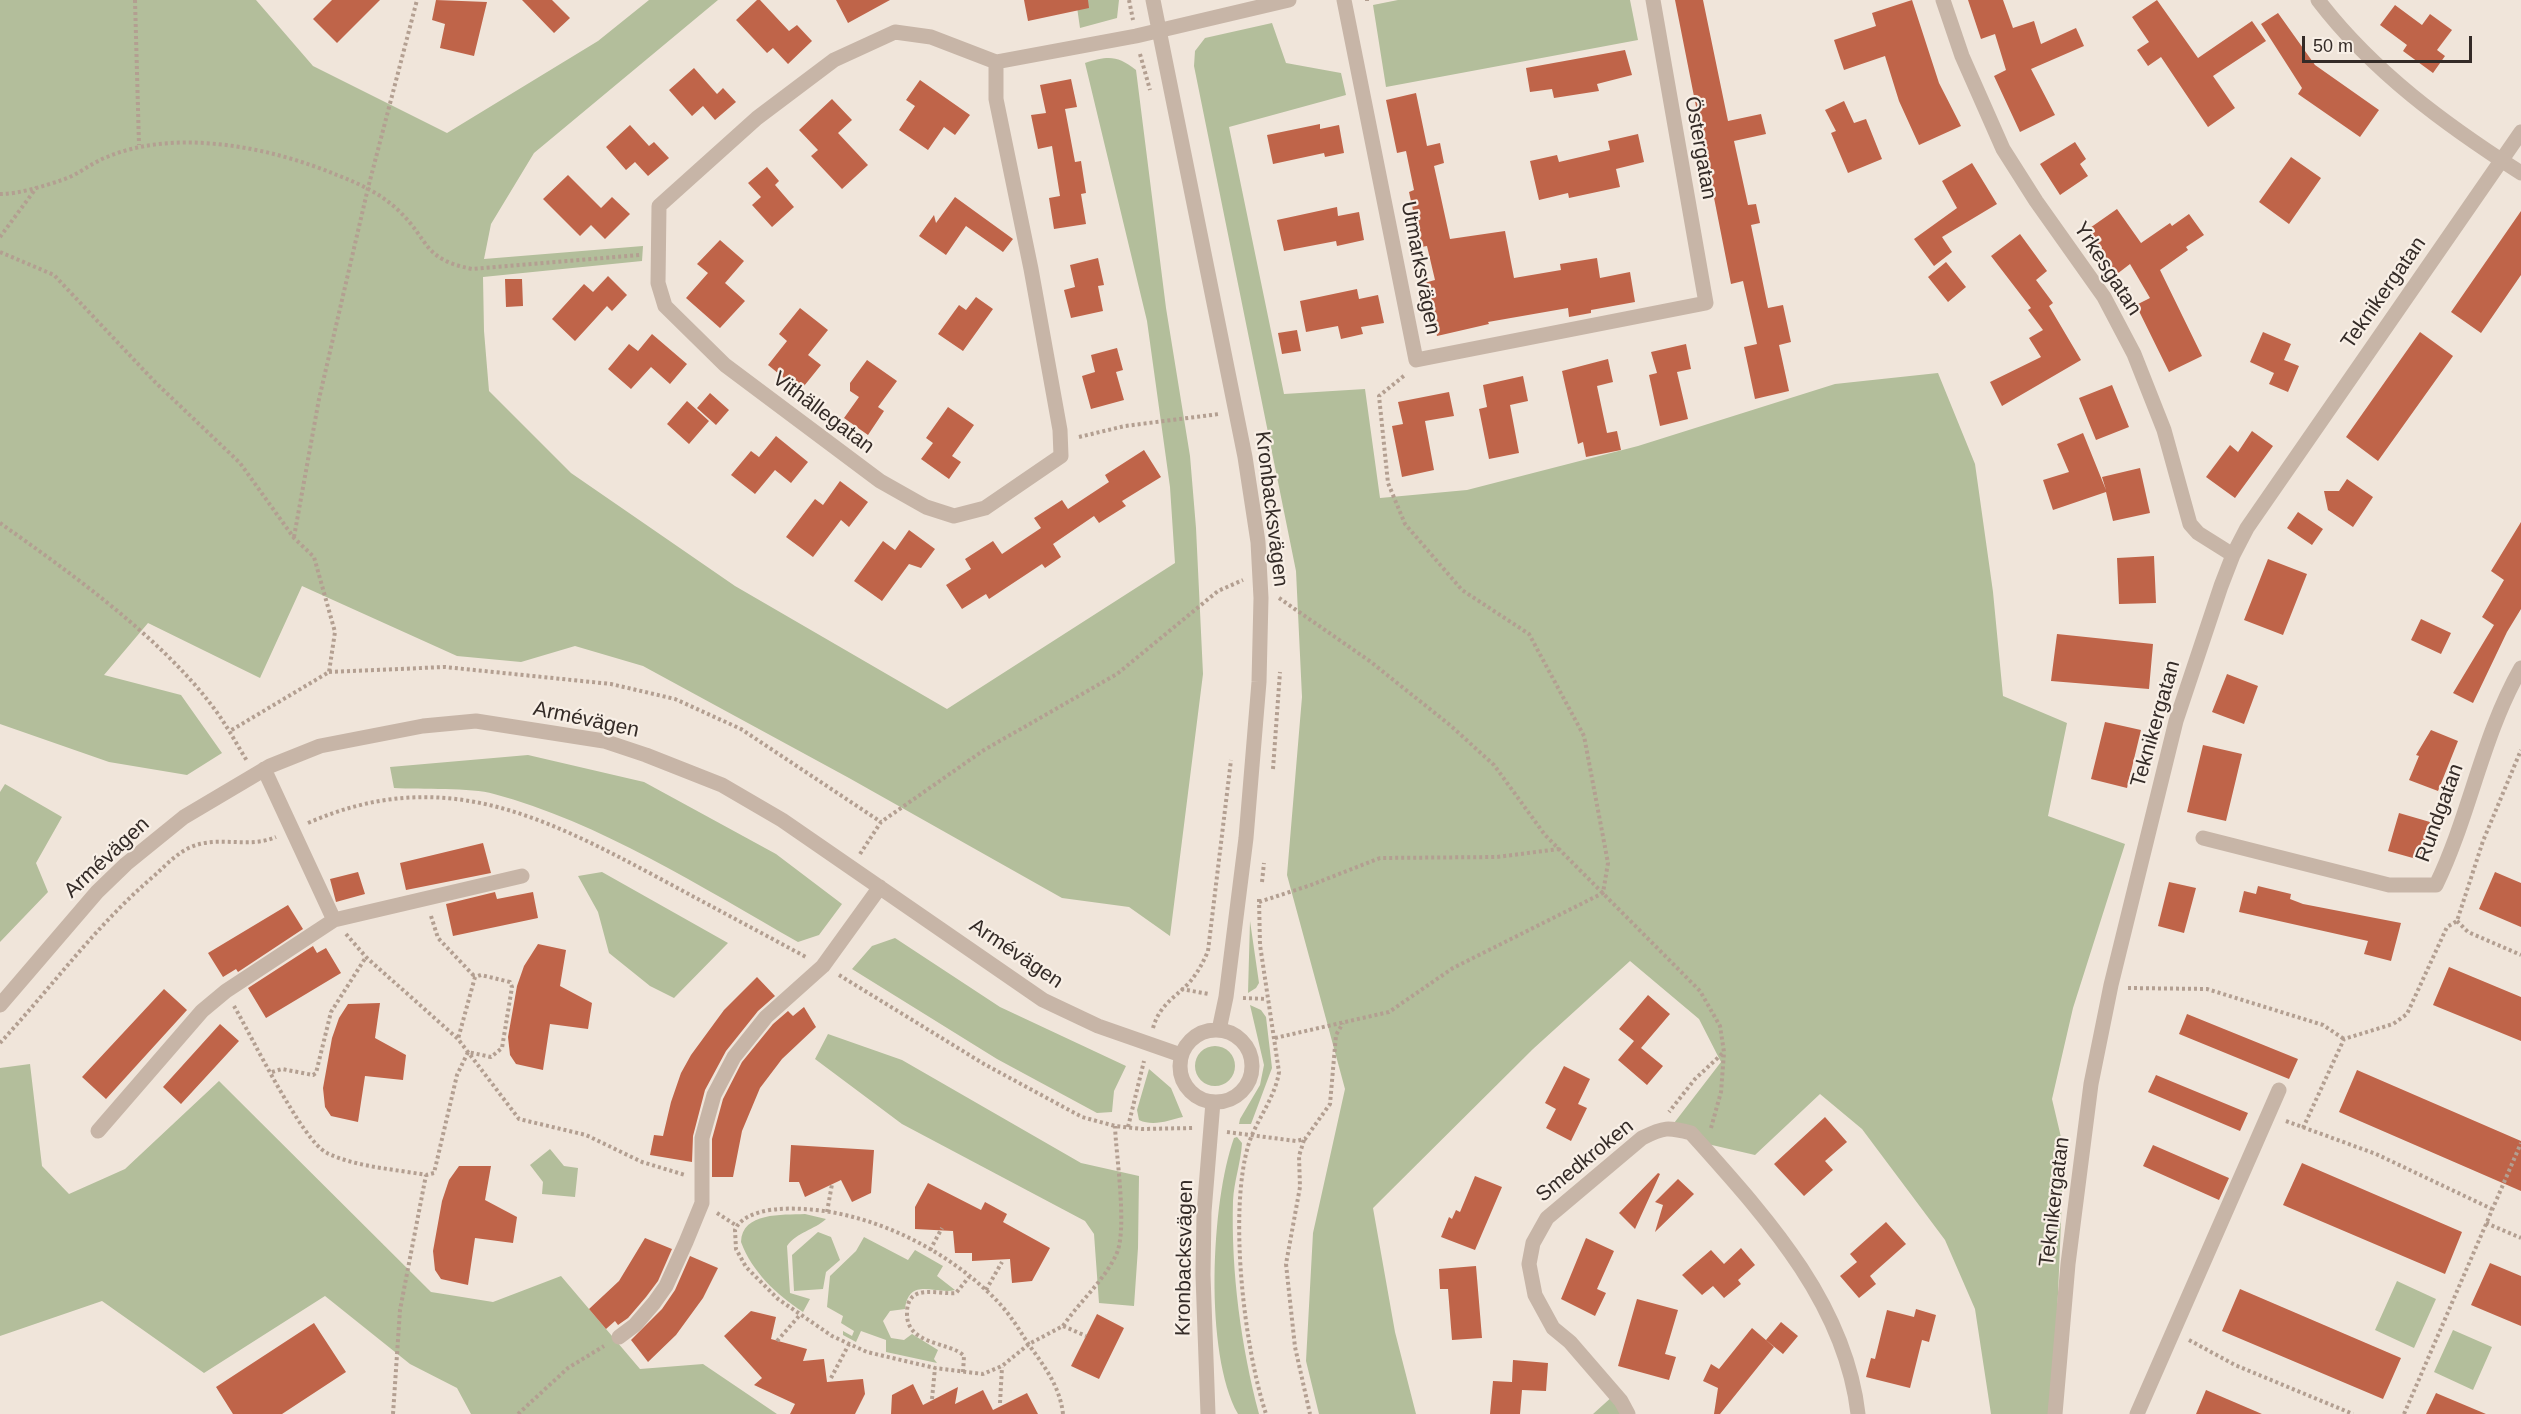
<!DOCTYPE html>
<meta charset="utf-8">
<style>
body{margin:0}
#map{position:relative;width:2521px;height:1414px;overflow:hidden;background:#f0e5da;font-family:Helvetica,sans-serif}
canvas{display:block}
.scale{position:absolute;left:2302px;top:36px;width:170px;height:27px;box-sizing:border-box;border:3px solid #342b27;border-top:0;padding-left:8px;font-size:18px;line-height:21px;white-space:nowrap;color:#342b27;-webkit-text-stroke:4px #f8efe6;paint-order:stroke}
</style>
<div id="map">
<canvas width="2521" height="1414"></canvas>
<div class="scale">50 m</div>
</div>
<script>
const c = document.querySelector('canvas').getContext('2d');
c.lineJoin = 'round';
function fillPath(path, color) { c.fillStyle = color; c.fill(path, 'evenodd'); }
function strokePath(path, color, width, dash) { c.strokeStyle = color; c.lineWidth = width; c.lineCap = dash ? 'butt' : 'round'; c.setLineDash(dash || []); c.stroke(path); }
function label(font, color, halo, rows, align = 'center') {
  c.font = font + ' Helvetica,sans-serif'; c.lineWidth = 4.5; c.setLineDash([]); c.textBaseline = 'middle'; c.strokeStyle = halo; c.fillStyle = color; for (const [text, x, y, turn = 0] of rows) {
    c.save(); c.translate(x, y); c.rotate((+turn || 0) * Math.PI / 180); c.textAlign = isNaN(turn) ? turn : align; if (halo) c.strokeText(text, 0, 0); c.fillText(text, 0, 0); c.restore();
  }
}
const green = new Path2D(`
 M0 0H256L313 66 447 133 598 41 649 0H718L534 153 491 224 484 259 643 246 642 261 483 277 484 331 489 391 571 473 735 586 947 709 1175 563 1170 487 1147 321 1085 63C1108 56 1117 55 1136 70L1166 308 1190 456 1196 528 1203 674 1170 936 1129 907 1062 898 849 778 643 666 575 646 521 662 457 656 302 586 260 678 148 623 104 675 181 695 222 753 187 775 109 762 0 724Z
 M1076 0H1119L1117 18 1080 28Z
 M1398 0H1630L1638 40 1386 87 1373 5Z
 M1272 23 1286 63 1341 73 1346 95 1229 127 1284 394 1365 389 1380 498 1467 490 1638 446 1835 384 1938 373 1975 464 1993 592 2003 696 2067 723 2048 816 2125 844 2073 1008 2052 1099 2064 1150 2053 1414H1991L1975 1309 1945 1240 1862 1129 1820 1094 1755 1155 1699 1142 1671 1127 1721 1062 1699 1019 1630 961 1533 1049 1373 1208 1395 1332 1416 1414H1319L1306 1361 1313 1233 1345 1089 1287 875 1302 697 1296 571 1194 66 1195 51 1205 38Z
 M528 755 644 782 776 854 842 904 819 935 798 942C705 889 597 821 494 794 471 787 421 790 394 788L390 767Z
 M5 784 62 817 36 863 48 892 0 942V792Z
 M602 872 728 943 674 998 650 986 609 953 598 912 578 876Z
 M1250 921 1259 983 1256 988 1248 993Z
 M895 938 1000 1007 1126 1066 1114 1091 1112 1112 1097 1113 997 1059 852 969 872 946Z
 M1250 1005 1261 1010 1266 1017 1272 1068 1251 1124H1239L1240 1119 1260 1085 1264 1065Z
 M828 1034 902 1060 1081 1163 1139 1176 1138 1248 1134 1306 1099 1303 1094 1234 1085 1221 902 1124 815 1059Z
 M1195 1066a20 20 0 1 1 40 0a20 20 0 1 1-40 0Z
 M30 1064 42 1166 69 1194 125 1169 219 1081 431 1292 493 1302 561 1276 640 1369 703 1364 777 1414H471L457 1388 410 1364 325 1296 204 1373 102 1301 0 1336V1068Z
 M1149 1069 1171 1088 1183 1117C1169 1120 1154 1127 1139 1120L1137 1110Z
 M1237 1137 1242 1143C1241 1162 1234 1181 1233 1201 1231 1272 1241 1346 1259 1414H1238C1204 1353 1211 1202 1234 1138Z
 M550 1149 564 1166 578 1168 575 1197 542 1194 543 1182 530 1165Z
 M805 1214 826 1219C814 1230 797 1232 787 1246L790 1293 810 1299 803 1312C777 1295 752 1272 741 1242 742 1212 782 1215 805 1214Z
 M818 1232 831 1237 840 1260 826 1272 823 1289 794 1291 792 1255Z
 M864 1237 908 1260 915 1250 943 1266 937 1276 955 1290C936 1295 909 1276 905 1309L890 1311 883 1321 891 1338 904 1340 912 1334 938 1350 934 1359 937 1363 886 1352V1340L861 1331 856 1342 843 1335V1331L852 1336 854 1331 841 1323 843 1316 827 1307 830 1276 856 1251Z
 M2397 1281 2436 1299 2414 1348 2375 1330Z
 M2453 1330 2492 1347 2473 1390 2434 1372Z
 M1614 1395 1625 1414H1593Z`);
const building = new Path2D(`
 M332 0H380L337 43 313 19Z
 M436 0 487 2 474 56 440 48 445 24 432 20Z
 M522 0H552L570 18 554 33Z
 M757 0H760L789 31 797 25 812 41 788 64 773 48 767 53 736 20Z
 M836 0H890L848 23Z
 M1024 0H1088L1089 8 1028 21Z
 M1675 0H1703L1728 121 1761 114 1766 134 1734 141 1748 205 1756 204 1760 223 1751 225 1768 308 1783 305 1791 342 1779 345 1789 391 1755 399 1744 347 1757 344 1743 281 1731 284Z
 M1912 0 1939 83 1961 126 1919 145 1899 101 1885 56 1844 70 1834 40 1876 26 1872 13Z
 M1968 0H2003L2013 28 2034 21 2041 44 2076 28 2084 46 2031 69 2055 115 2020 132 1994 76 2006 70 1995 34 1981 39Z
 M2157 0 2198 58 2252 21 2266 41 2213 76 2235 108 2208 127 2161 57 2148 66 2137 50 2149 42 2132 17Z
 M2395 5 2422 25 2430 14 2452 30 2437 50 2445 56 2433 73 2403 51 2407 45 2380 25Z
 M2278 13 2315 65 2379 110 2360 137 2298 94 2302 88 2261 24Z
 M1625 50 1632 75 1597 84 1599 91 1554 98 1552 89 1530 92 1526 68Z
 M694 68 717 94 723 88 736 102 715 120 703 106 692 116 669 90Z
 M1071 79 1077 107 1065 109 1075 162 1081 161 1086 193 1081 194 1086 224 1054 229 1049 198 1060 196 1052 146 1038 149 1031 115 1046 113 1040 85Z
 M920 80 970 115 955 135 944 127 928 150 899 130 915 106 906 100Z
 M1416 93 1427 146 1440 143 1444 163 1434 166 1450 239 1505 231 1514 278 1561 270 1560 264 1597 258 1600 278 1630 272 1635 302 1591 310V313L1569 317 1568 308 1488 322 1489 324 1437 336 1424 283 1435 280 1427 246 1421 247 1409 192 1414 190 1406 151 1397 153 1386 100Z
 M832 99 852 120 838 133 868 165 842 189 811 156 818 150 799 130Z
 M1844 101 1854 123 1866 119 1882 159 1848 173 1831 133 1836 131 1825 110Z
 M1320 124V129L1339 125 1344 153 1325 157 1324 153 1273 164 1267 135Z
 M630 125 649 146 654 142 669 158 648 176 635 162 626 170 606 147Z
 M1638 134 1644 162 1616 169 1620 187 1569 198 1568 193 1539 200 1530 161 1557 155 1559 162 1610 150 1608 141Z
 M2075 142 2086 159 2080 164 2088 176 2060 195 2040 164Z
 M2291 157 2321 178 2289 224 2259 202Z
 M1972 163 1997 204 1942 237 1952 252 1934 266 1914 239 1957 208 1942 181Z
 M767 167 779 181 775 185 794 207 772 227 752 205 761 197 748 183Z
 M568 175 601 208 612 197 630 214 605 239 591 225 580 236 543 199Z
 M955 197 1013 239 1003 252 966 226 946 255 919 236 934 215 936 223Z
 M1337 207 1338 216 1359 212 1364 240 1337 246 1336 241 1284 251 1277 220Z
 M2117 209 2141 243 2170 223 2172 226 2189 214 2204 235 2186 247 2188 250 2160 270 2202 356 2169 372 2136 305 2150 298 2130 264 2117 274 2087 230Z
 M2521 211V275L2481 333 2451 312Z
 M2020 234 2047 271 2036 280 2053 303 2049 306 2081 360 2002 406 1990 382 2041 357 2029 338 2043 330 2028 310 2031 308 1991 256Z
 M720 240 744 261 725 283 745 301 720 328 686 298 708 273 697 264Z
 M1098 258 1104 285 1098 286 1103 311 1071 318 1064 290 1075 287 1070 265Z
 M1946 262 1966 287 1948 302 1928 277Z
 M608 276 627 295 612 311 607 306 575 341 552 319 584 284 593 292Z
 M505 279H522L523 306 506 307Z
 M1357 289 1359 299 1378 295 1384 323 1361 327 1363 334 1341 339 1338 326 1306 332 1300 301Z
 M976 297 993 309 963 351 938 334 959 305 966 310Z
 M800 308 828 330 808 355 821 365 800 391 768 365 787 341 779 334Z
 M1297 330 1301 351 1282 354 1278 333Z
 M2263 332 2291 344 2284 360 2299 366 2288 392 2269 384 2274 373 2250 362Z
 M2420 332 2453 356 2378 461 2346 437Z
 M652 334 687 364 670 384 651 367 631 389 608 369 629 344 638 351Z
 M1686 344 1691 369 1677 372 1688 419 1660 426 1649 375 1657 373 1651 352Z
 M1117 348 1123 370 1116 372 1124 400 1091 409 1082 376 1095 372 1091 355Z
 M1608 359 1613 382 1597 386 1607 433 1617 431 1621 450 1586 457 1583 442 1578 444 1562 371Z
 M867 360 897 381 878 407 884 411 868 435 844 418 859 397 850 391V383Z
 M1523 376 1528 401 1510 405 1519 453 1489 459 1479 409 1487 407 1483 385Z
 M2112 385 2129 427 2096 440 2079 398Z
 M1449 392 1454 416 1425 421 1434 470 1402 477 1392 426 1403 424 1398 402Z
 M710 393 729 410 716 425 697 408Z
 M687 401 709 421 689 444 667 424Z
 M948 407 974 425 952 456 961 462 949 479 921 459 933 443 926 438Z
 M2252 431 2273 446 2235 498 2206 477 2230 445 2238 452Z
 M2083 433 2106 490 2102 477 2140 468 2150 513 2113 521 2106 492 2053 510 2043 480 2069 472 2057 444Z
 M776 436 808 462 791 483 775 470 755 494 731 475 751 451 759 457Z
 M1144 450 1161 477 1122 501 1126 506 1099 523 1094 516 1053 544 1061 557 1045 568 1042 564 989 599 986 594 962 609 946 585 971 569 965 559 993 541 1002 554 1041 528 1034 518 1062 500 1068 509 1109 482 1105 475Z
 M2347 479 2373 497 2353 527 2328 510 2324 491H2339Z
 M840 481 868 502 849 527 841 520 813 557 786 537 815 499 823 505Z
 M2298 512 2323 529 2312 545 2287 528Z
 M2521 522V609L2507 632 2473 703 2453 693 2494 625 2482 617 2504 580 2491 571Z
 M909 530 935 549 921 568 909 564 882 601 854 581 883 541 895 550Z
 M2154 556 2156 603 2119 604 2117 558Z
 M2268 559 2307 574 2283 635 2244 620Z
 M2421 619 2451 633 2441 654 2411 640Z
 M2057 634 2153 644 2149 689 2051 681Z
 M2227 674 2258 686 2244 724 2212 712Z
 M2105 722 2141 730 2127 788 2091 779Z
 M2431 730 2458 741 2438 791 2409 780 2419 756 2416 755Z
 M2203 745 2242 754 2226 821 2187 812Z
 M2399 813 2430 822 2420 860 2388 851Z
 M483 843 491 873 406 890 400 863Z
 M358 872 365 894 336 902 330 879Z
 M2495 872 2521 883V927L2479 909Z
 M2169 882 2196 888 2184 933 2158 926Z
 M2258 886 2291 894 2290 899 2303 904 2401 923 2391 961 2364 954 2368 941 2239 912 2244 891 2256 894Z
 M495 892 497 899 533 892 538 918 453 936 446 904Z
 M288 905 303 929 238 972 236 969 223 977 208 953Z
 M538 944 566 950 560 986 592 1003 588 1029 550 1024 543 1070 516 1064 510 1055 508 1037 517 986 524 966Z
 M313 946 317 953 326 948 341 973 266 1018 248 988Z
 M2449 967 2521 997V1041L2433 1005Z
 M757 977 775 996 758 1011 726 1051 705 1090 693 1136 692 1162 650 1155 654 1135 663 1136 671 1102 681 1073 691 1055 724 1010Z
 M164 989 187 1010 106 1099 82 1077Z
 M1648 995 1670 1014 1641 1048 1663 1066 1647 1085 1618 1060 1634 1041 1619 1029Z
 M380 1003 375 1038 406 1055 403 1080 365 1076 358 1122 331 1116 325 1107 323 1088 332 1038 339 1018 348 1004Z
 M804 1007 816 1027 782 1059 760 1088 742 1131 733 1177H712V1139L723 1099 742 1062 773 1024 788 1011 793 1016Z
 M2187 1014 2298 1059 2289 1079 2179 1034Z
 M220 1024 239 1041 181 1104 163 1087Z
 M1564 1066 1590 1079 1578 1104 1587 1108 1571 1141 1546 1128 1556 1109 1545 1103Z
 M2357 1070 2521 1141V1191L2339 1112Z
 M2156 1075 2248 1113 2240 1131 2148 1092Z
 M1825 1117 1847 1142 1825 1161 1833 1170 1804 1196 1774 1164Z
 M791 1145 874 1150 871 1193 852 1202 841 1180 805 1197 799 1182H789Z
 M2153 1145 2229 1178 2219 1200 2143 1166Z
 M2302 1163 2462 1232 2445 1274 2283 1205Z
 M459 1166H491L485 1200 517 1217 513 1243 475 1238 468 1285 441 1279 435 1270 433 1251 442 1201 449 1180Z
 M1658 1173 1660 1174 1635 1229 1619 1213Z
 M1475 1176 1502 1187 1475 1250 1441 1237 1449 1217 1452 1219 1456 1210 1460 1212Z
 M1678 1179 1694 1194 1655 1232 1663 1205 1655 1202Z
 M928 1183 981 1210 985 1202 1007 1214 1003 1222 1050 1248 1032 1281 1012 1283 1010 1259 972 1261V1253H955L953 1231 915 1229V1207Z
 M1886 1222 1906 1244 1870 1276 1876 1284 1859 1298 1840 1276 1857 1262 1850 1254Z
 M645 1238 672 1249 658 1281 646 1297 628 1318 618 1325 615 1321 606 1329 589 1309 619 1281Z
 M1586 1238 1614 1251 1597 1289 1606 1293 1595 1316 1561 1299Z
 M1741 1248 1755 1265 1738 1280 1741 1284 1724 1298 1713 1286 1702 1295 1682 1275 1711 1250 1724 1264Z
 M690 1256 718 1268 703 1298 676 1335 648 1362 631 1340 662 1309 675 1290Z
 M2490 1263 2521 1276V1326L2471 1305Z
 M1476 1266 1482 1338 1452 1340 1448 1289H1440L1439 1269Z
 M2240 1289 2401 1358 2383 1399 2222 1331Z
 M1637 1299 1678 1310 1665 1354 1676 1357 1669 1380 1618 1366Z
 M1916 1309 1936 1315 1929 1342 1922 1340 1910 1388 1866 1377 1871 1358 1875 1359 1887 1310 1914 1317Z
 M751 1311 776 1317 771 1339 807 1349 803 1361 824 1359 827 1382 863 1379 865 1394 855 1414H790L795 1404 754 1385 762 1378 724 1336Z
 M1097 1314 1124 1328 1099 1379 1071 1366Z
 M1781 1322 1798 1336 1783 1354 1766 1340Z
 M314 1323 346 1372 282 1414H233L216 1387Z
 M1752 1328 1774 1347 1720 1414H1714L1718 1388 1703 1381 1711 1364 1719 1369Z
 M1513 1360 1548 1363 1546 1391 1522 1390 1520 1414H1490L1493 1381 1512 1382Z
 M913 1384 923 1405 958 1387 955 1404 983 1390 993 1410 1027 1393 1038 1414H891L892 1395Z
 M2206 1390 2262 1414H2196Z
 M2436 1393 2486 1414H2426Z`);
const path = new Path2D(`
 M135 0 139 145
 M1129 0 1133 20
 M1367 0V1
 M1140 54 1150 90
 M0 194C19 194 44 186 62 180 78 175 91 163 107 157 176 128 270 147 337 175 360 184 382 194 400 212 430 241 422 259 472 269L640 255
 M0 237 37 187
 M0 252 54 275 155 382 240 463 294 538 314 557 335 632 329 672 230 731
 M1079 437 1125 426 1219 414
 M0 523C71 573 161 638 213 707 226 724 236 743 247 761
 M294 537 319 399 368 188 417 0
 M1279 598 1371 662 1451 726 1494 765 1545 835 1700 991 1720 1026 1724 1052 1695 1079 1669 1112
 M329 672 445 667 611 684 675 699 741 729 881 822
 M1273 769 1280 672
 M308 823C440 765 539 814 657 877 707 904 756 930 806 957
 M860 854 881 822 984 750 1117 674 1218 591 1243 580
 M1262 882 1264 863
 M1259 899 1260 945 1279 1072C1275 1098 1257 1119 1249 1143 1228 1210 1244 1347 1266 1414
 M1259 902 1311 885 1380 858 1497 857 1559 849
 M431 916 438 938 475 977
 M2457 921 2468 932 2521 955
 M346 934 366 957 458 1039 519 1119 586 1135 642 1162 685 1175
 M839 975 984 1064 1082 1117 1115 1126 1142 1129 1193 1128
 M2128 988 2207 989 2323 1025 2344 1039
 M1181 989 1209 994
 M1243 998 1267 999
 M234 1006C251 1035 302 1141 327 1153 356 1167 394 1169 426 1175L434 1173 457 1075 468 1052 491 1057 502 1048 512 987 510 982 481 975 475 977 458 1039
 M1153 1028C1159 1006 1173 999 1188 984 1197 974 1203 963 1208 951L1231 760
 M1275 1038 1389 1012 1453 968 1603 893 1608 863 1584 736 1529 634 1462 590 1405 524 1388 483 1379 396 1405 375
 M0 1043C52 987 96 925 155 875 166 865 177 853 191 847 219 835 248 849 276 837
 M272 1072 282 1069 313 1075 316 1073 331 1012 366 957
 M2286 1121 2376 1154 2492 1209
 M1128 1127 1144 1061
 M1711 1128 1721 1092 1724 1053
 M2303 1128 2344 1039 2393 1024 2407 1014 2447 927 2457 921 2483 841 2521 750
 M1227 1132 1296 1141 1305 1139 1330 1104 1336 1035 1343 1023
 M1304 1140 1299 1156 1300 1187 1286 1264 1295 1347 1310 1414
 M827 1212 832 1184
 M717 1213 737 1226
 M2486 1223 2521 1238
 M930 1250 942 1228
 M986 1290 1002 1262
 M1063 1326C1080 1301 1103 1282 1116 1255 1128 1231 1116 1156 1115 1126
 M2189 1340 2235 1365 2353 1414
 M777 1341 799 1316
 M963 1372 964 1356C952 1342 906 1346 907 1313 907 1282 939 1295 956 1293L969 1277
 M831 1378 849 1344
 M932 1399 935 1368
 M1000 1403 1002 1367
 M393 1414 400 1310 426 1175
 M518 1414 568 1368 604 1346
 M1063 1414C1060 1387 1045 1367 1029 1345 1020 1331 1011 1316 1000 1304 947 1247 858 1204 779 1209 764 1210 741 1215 735 1230L736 1249 746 1267 778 1299 832 1336 867 1352 935 1368 983 1374 1002 1366 1029 1344 1063 1326 1086 1336
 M2404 1414 2521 1143`);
const minor = new Path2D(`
 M1153 0 1245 457 1258 542 1261 598 1259 682 1246 838 1226 997 1219 1030
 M1344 0 1416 360 1706 303 1653 0
 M1943 0 1962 56 2003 149 2036 201 2104 297 2134 354 2164 430 2190 524 2198 533 2233 555
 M2318 0C2373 72 2446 125 2521 173
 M996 62V99L1031 269 1060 430 1061 456 985 508 954 516 926 507 880 481 725 365 665 306 658 283 659 206 757 118 834 60 895 32 931 37 996 62 1136 36 1289 0
 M264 769 334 920
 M2203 838 2389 885H2436C2470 815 2482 736 2521 668
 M0 1005 97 892 126 864 184 817 270 766 320 746 423 726 476 721 604 741 646 755 722 785 782 820 1043 1000 1098 1026 1181 1055
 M1180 1066a36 36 0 1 1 72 0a36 36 0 1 1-72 0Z
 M98 1131 202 1011 226 991 334 920 522 876
 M619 1337 635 1325 654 1303 666 1286 686 1242 702 1203V1138L714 1095 734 1057 766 1017 823 966 880 887
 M1208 1414 1203 1275 1204 1212 1213 1102
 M1628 1414 1621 1401 1570 1342 1553 1328 1535 1295 1529 1264 1533 1243 1547 1218 1642 1138C1664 1127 1668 1127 1691 1133 1764 1215 1845 1301 1858 1414
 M2055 1414 2068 1264 2091 1084 2111 985 2176 721 2221 586 2233 555 2247 528 2521 132
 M2137 1414 2279 1090`);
const streetNames = [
 ["Östergatan",1700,148,80],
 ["Utmarksvägen",1420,268,79],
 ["Yrkesgatan",2107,269,57],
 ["Teknikergatan",2384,293,-55],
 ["Vithällegatan",823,413,37],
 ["Kronbacksvägen",1271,509,83],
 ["Armévägen",586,720,12],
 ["Teknikergatan",2156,724,-74],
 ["Rundgatan",2440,813,-70],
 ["Armévägen",107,858,-43],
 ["Armévägen",1016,954,34],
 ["Smedkroken",1585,1161,-39],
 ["Teknikergatan",2055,1202,-83],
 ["Kronbacksvägen",1185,1258,-89]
];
fillPath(green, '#b3be9b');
fillPath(building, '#bf6449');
strokePath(path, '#b39f91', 4, [3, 3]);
strokePath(minor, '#c7b5a7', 15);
label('21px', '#342b27', '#f8efe6', streetNames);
</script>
